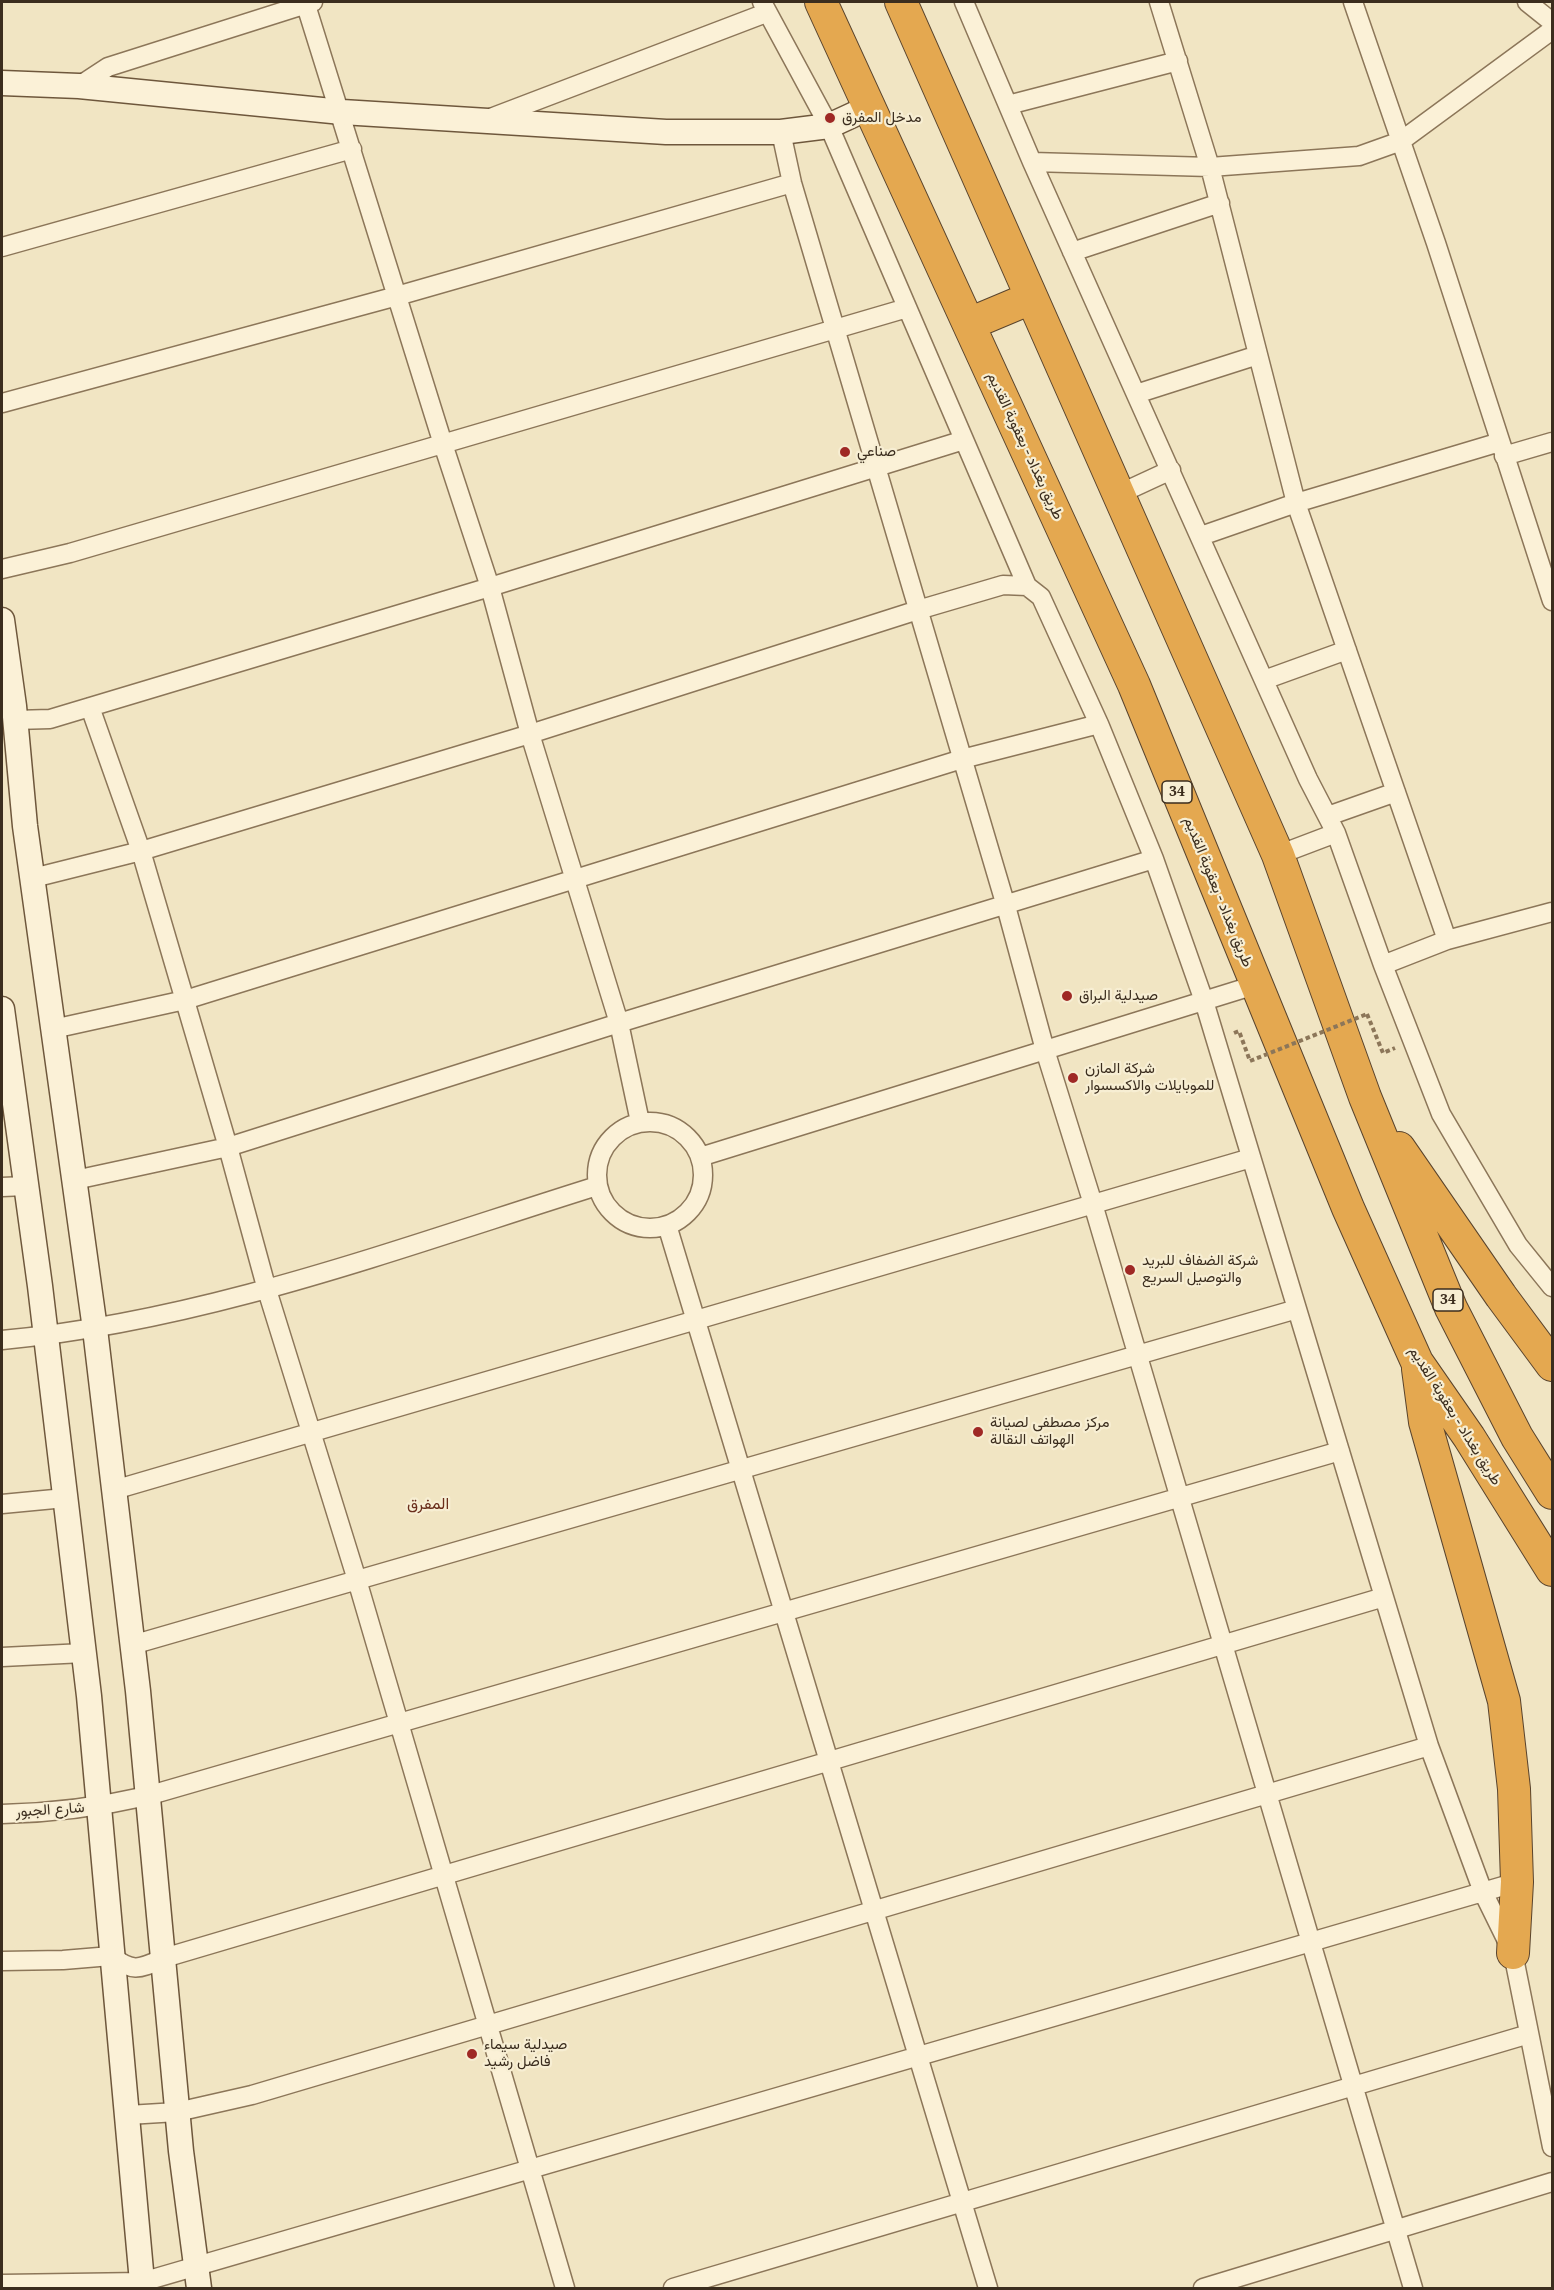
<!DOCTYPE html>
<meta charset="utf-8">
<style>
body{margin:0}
#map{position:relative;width:1554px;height:2290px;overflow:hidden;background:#f1e5c3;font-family:"Noto Serif",serif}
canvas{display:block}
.frame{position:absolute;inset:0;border:3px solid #3b2d1e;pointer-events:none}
</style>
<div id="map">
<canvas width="1554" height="2290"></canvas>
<div class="frame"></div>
</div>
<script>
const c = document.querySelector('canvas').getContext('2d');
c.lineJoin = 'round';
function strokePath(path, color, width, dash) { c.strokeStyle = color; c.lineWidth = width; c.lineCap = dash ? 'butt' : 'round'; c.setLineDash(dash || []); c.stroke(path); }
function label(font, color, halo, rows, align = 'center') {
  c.font = font + ' "Noto Serif",Vazirmatn,serif'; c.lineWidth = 4.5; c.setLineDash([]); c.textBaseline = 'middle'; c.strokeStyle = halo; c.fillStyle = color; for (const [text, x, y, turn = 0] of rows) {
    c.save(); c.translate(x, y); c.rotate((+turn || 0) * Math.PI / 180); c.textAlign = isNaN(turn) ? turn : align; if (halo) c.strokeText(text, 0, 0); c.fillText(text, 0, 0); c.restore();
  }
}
const path = new Path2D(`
 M1367 1014 1383 1053 1395 1048
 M1234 1033 1239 1031 1250 1061`);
const street = new Path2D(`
 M305 2 443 444 490 587 530 734 619 1023 640 1122
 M762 2 829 126 1027 586 1041 597 1099 724 1154 859 1204 1001 1429 1746 1483 1892 1513 1953 1552 2147
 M964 2 1032 162 1308 779 1336 833 1383 965 1447 940
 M1159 2 1210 167 1296 503 1447 940 1552 912
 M1353 2 1436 243 1552 601
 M1527 2 1552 22
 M79 86 108 67 313 2
 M1008 105 1178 61
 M488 119 766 13
 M781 132 792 183 1006 906 1045 1050 1093 1204 1413 2288
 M1032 162 1210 167 1359 156 1401 141 1552 30
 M2 247 352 149
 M1072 252 1220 203
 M1136 394 1258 355
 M2 403 397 296 792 183
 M1504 456 1552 442
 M1117 495 1171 470
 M1201 536 1296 503 1500 442
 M2 569 70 553 907 308
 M1264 680 1347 650
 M90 707 141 851 228 1147 267 1290 357 1580 565 2288
 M15 720 50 719 490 587 964 440
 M1328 816 1396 792
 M1278 855 1336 833
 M33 878 141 851 530 734 918 610 1003 585 1027 586
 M1383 965 1441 1114 1518 1245 1552 1287
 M53 1029 185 1000 962 759 1099 724
 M597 1175a53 53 0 1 1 106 0a53 53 0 1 1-106 0Z
 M700 1157 1255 985
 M75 1180 228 1147 619 1023 1154 859
 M2 1187 26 1186
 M667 1225 988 2288
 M2 1340C206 1321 402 1247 597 1186
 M114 1490 1251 1158
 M2 1504 65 1498
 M132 1645 1297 1309
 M2 1657 84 1653
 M2 1814C51 1813 99 1807 147 1796L1340 1451
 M2 1961 63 1960 111 1956C134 1973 139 1969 164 1958L1384 1597
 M128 2115 177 2112 252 2095 1429 1746
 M2 2284 142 2282 1517 1882
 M673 2288 1529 2034
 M1203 2288 1552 2182`);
const secondary = new Path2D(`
 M2 83 79 86 342 112 666 132H781L829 126 870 107
 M2 620 14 706 25 826 95 1329 138 1691 181 2151 199 2288
 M2 1009 40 1286 89 1696 142 2282`);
const highway = new Path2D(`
 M821 2 1134 685 1348 1208 1417 1362 1469 1437 1552 1570
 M901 2 1278 855 1365 1097 1451 1308 1517 1437 1552 1493
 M969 324 1031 298
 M1399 1148 1501 1296 1552 1365
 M1418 1369 1425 1422 1504 1701 1514 1789 1517 1882 1513 1953`);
const pathBridge = new Path2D(`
 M1250 1061 1367 1014`);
const markers = [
 [830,118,6,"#9f2925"],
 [845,452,6,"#9f2925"],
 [1067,996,6,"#9f2925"],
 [1073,1078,6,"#9f2925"],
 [1130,1270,6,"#9f2925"],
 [978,1432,6,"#9f2925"],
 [472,2054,6,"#9f2925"]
];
const shields = [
 [1177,792,30],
 [1448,1300,30]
];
const shieldNames = [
 ["34",1177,792],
 ["34",1448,1300]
];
const poiNames = [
 ["مدخل المفرق",842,118],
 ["صناعي",857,452],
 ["صيدلية البراق",1079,996],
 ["شركة المازن",1085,1069],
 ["للموبايلات والاكسسوار",1085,1086],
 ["شركة الضفاف للبريد",1142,1261],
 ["والتوصيل السريع",1142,1278],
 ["مركز مصطفى لصيانة",990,1423],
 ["الهواتف النقالة",990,1440],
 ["صيدلية سيماء",484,2045],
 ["فاضل رشيد",484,2062]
];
const streetNames = [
 ["طريق بغداد - بعقوبة القديم",1025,446,65],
 ["طريق بغداد - بعقوبة القديم",1218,892,68],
 ["طريق بغداد - بعقوبة القديم",1455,1416,58],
 ["شارع الجبور",50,1810,-4]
];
const neighbourhoodNames = [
 ["المفرق",428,1504]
];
strokePath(street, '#8c7659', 21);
strokePath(secondary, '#6e573c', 27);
strokePath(highway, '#5a442d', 34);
strokePath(path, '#8c7659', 4, [4.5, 3]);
strokePath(street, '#fbf1d7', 18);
strokePath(secondary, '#fbf1d7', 24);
strokePath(highway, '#e4a850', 32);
strokePath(pathBridge, '#8c7659', 4, [4.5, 3]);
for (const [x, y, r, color] of markers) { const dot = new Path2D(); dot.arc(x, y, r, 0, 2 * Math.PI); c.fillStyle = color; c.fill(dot); strokePath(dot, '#f7eed3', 2); }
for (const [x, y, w] of shields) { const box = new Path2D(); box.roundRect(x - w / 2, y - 11, w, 22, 4.5); c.fillStyle = '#f7eed3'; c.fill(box); strokePath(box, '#3b2d1e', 1.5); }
label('bold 14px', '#3b2d1e', null, shieldNames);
label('15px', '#3b2d1e', '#f7eed3', poiNames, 'left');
label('15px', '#3b2d1e', '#f7eed3', streetNames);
label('16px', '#6a2e1b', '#f7eed3', neighbourhoodNames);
</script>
